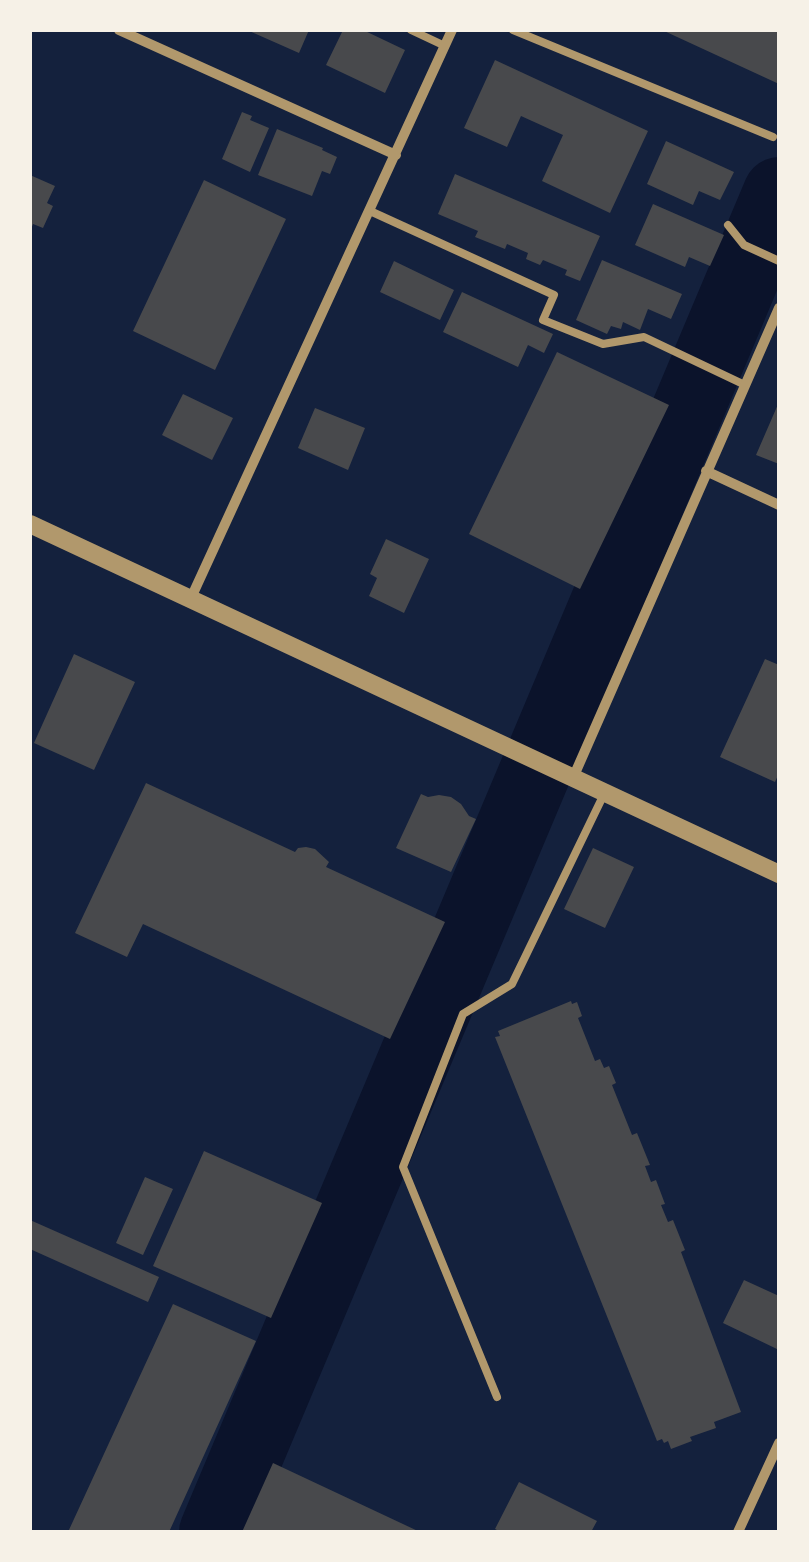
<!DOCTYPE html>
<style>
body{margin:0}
#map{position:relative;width:809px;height:1562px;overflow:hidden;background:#14213d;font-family:"IBM Plex Serif",serif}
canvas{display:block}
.frame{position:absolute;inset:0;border:32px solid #f6f1e7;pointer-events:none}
</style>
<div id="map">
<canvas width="809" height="1562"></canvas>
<div class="frame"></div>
</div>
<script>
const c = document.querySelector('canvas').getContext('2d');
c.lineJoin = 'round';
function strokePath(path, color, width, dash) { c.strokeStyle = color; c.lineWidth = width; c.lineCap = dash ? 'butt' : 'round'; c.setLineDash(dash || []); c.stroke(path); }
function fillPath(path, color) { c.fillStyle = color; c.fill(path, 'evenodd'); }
const river = new Path2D(`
 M215 1532 779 193`);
const building = new Path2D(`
 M247 30H309L299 53Z
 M343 30H363L405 50 385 93 326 65Z
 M662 30H779V84Z
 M495 60 648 131 610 213 542 181 563 135 521 116 507 147 464 128Z
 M242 112 252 116 250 120 269 128 250 172 222 159Z
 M277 129 323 148 322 150 337 157 330 174 322 171 312 196 258 175Z
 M666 141 734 172 720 200 699 191 693 205 647 184Z
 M455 174 600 236 580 281 565 275 567 270 543 260 540 265 526 259 528 253 507 244 505 249 475 237 478 231 438 214Z
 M30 175 55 186 47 203 53 206 43 228 33 224 30 232Z
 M204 180 286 219 215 370 133 331Z
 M653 204 724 235 710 266 689 257 685 267 635 245Z
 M602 260 682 294 671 319 648 309 640 330 623 322 621 329 611 326 607 334 576 320Z
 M394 261 454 290 440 320 380 292Z
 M462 292 553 334 544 353 528 345 518 367 443 332Z
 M557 352 669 405 580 589 469 534Z
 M183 394 233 418 212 460 162 435Z
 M779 402V464L756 455Z
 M315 408 365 428 348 470 298 448Z
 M386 539 429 559 404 613 369 596 377 578 370 574Z
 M74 654 135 682 94 770 34 743Z
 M765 659 779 665V773L775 782 720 757Z
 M146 783 295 852 298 848 306 847 315 849 329 862 326 867 445 922 390 1039 143 924 127 957 75 933Z
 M421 794 428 797 439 795 451 797 461 804 469 816 476 819 451 872 396 848Z
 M593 848 634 867 605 928 564 909Z
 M571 1001 572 1004 577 1002 582 1016 578 1018 595 1061 600 1059 604 1068 609 1066 616 1083 612 1085 632 1135 637 1133 650 1165 645 1166 651 1182 656 1180 665 1204 661 1205 668 1222 673 1220 685 1250 681 1252 741 1412 714 1422 716 1428 690 1437 692 1441 671 1449 668 1441 664 1443 662 1439 657 1441 495 1037 500 1036 498 1031Z
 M204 1151 322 1203 271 1318 153 1266Z
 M145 1177 173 1189 143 1255 116 1243Z
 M30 1220 159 1277 148 1302 30 1249Z
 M744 1280 779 1296V1350L723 1323Z
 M173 1304 256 1341 169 1532H68Z
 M273 1463 420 1532H242Z
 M519 1482 597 1521 591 1532H501L495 1529Z`);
const service = new Path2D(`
 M411 30 445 46
 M513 30 773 137
 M370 211 554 295 543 320 603 344 644 337 745 385
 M728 225 744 245 779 261
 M497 1397 403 1167 463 1014 512 984 605 792`);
const minor = new Path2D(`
 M119 30 396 155
 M706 471 779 505
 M191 598 452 30
 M573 778 779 308
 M738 1532 779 1443`);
const tertiary = new Path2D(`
 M30 524 779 874`);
strokePath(river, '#0b132b', 72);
fillPath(building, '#48494c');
strokePath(service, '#b1986c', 8);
strokePath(minor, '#b1986c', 10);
strokePath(tertiary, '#b1986c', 18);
</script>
